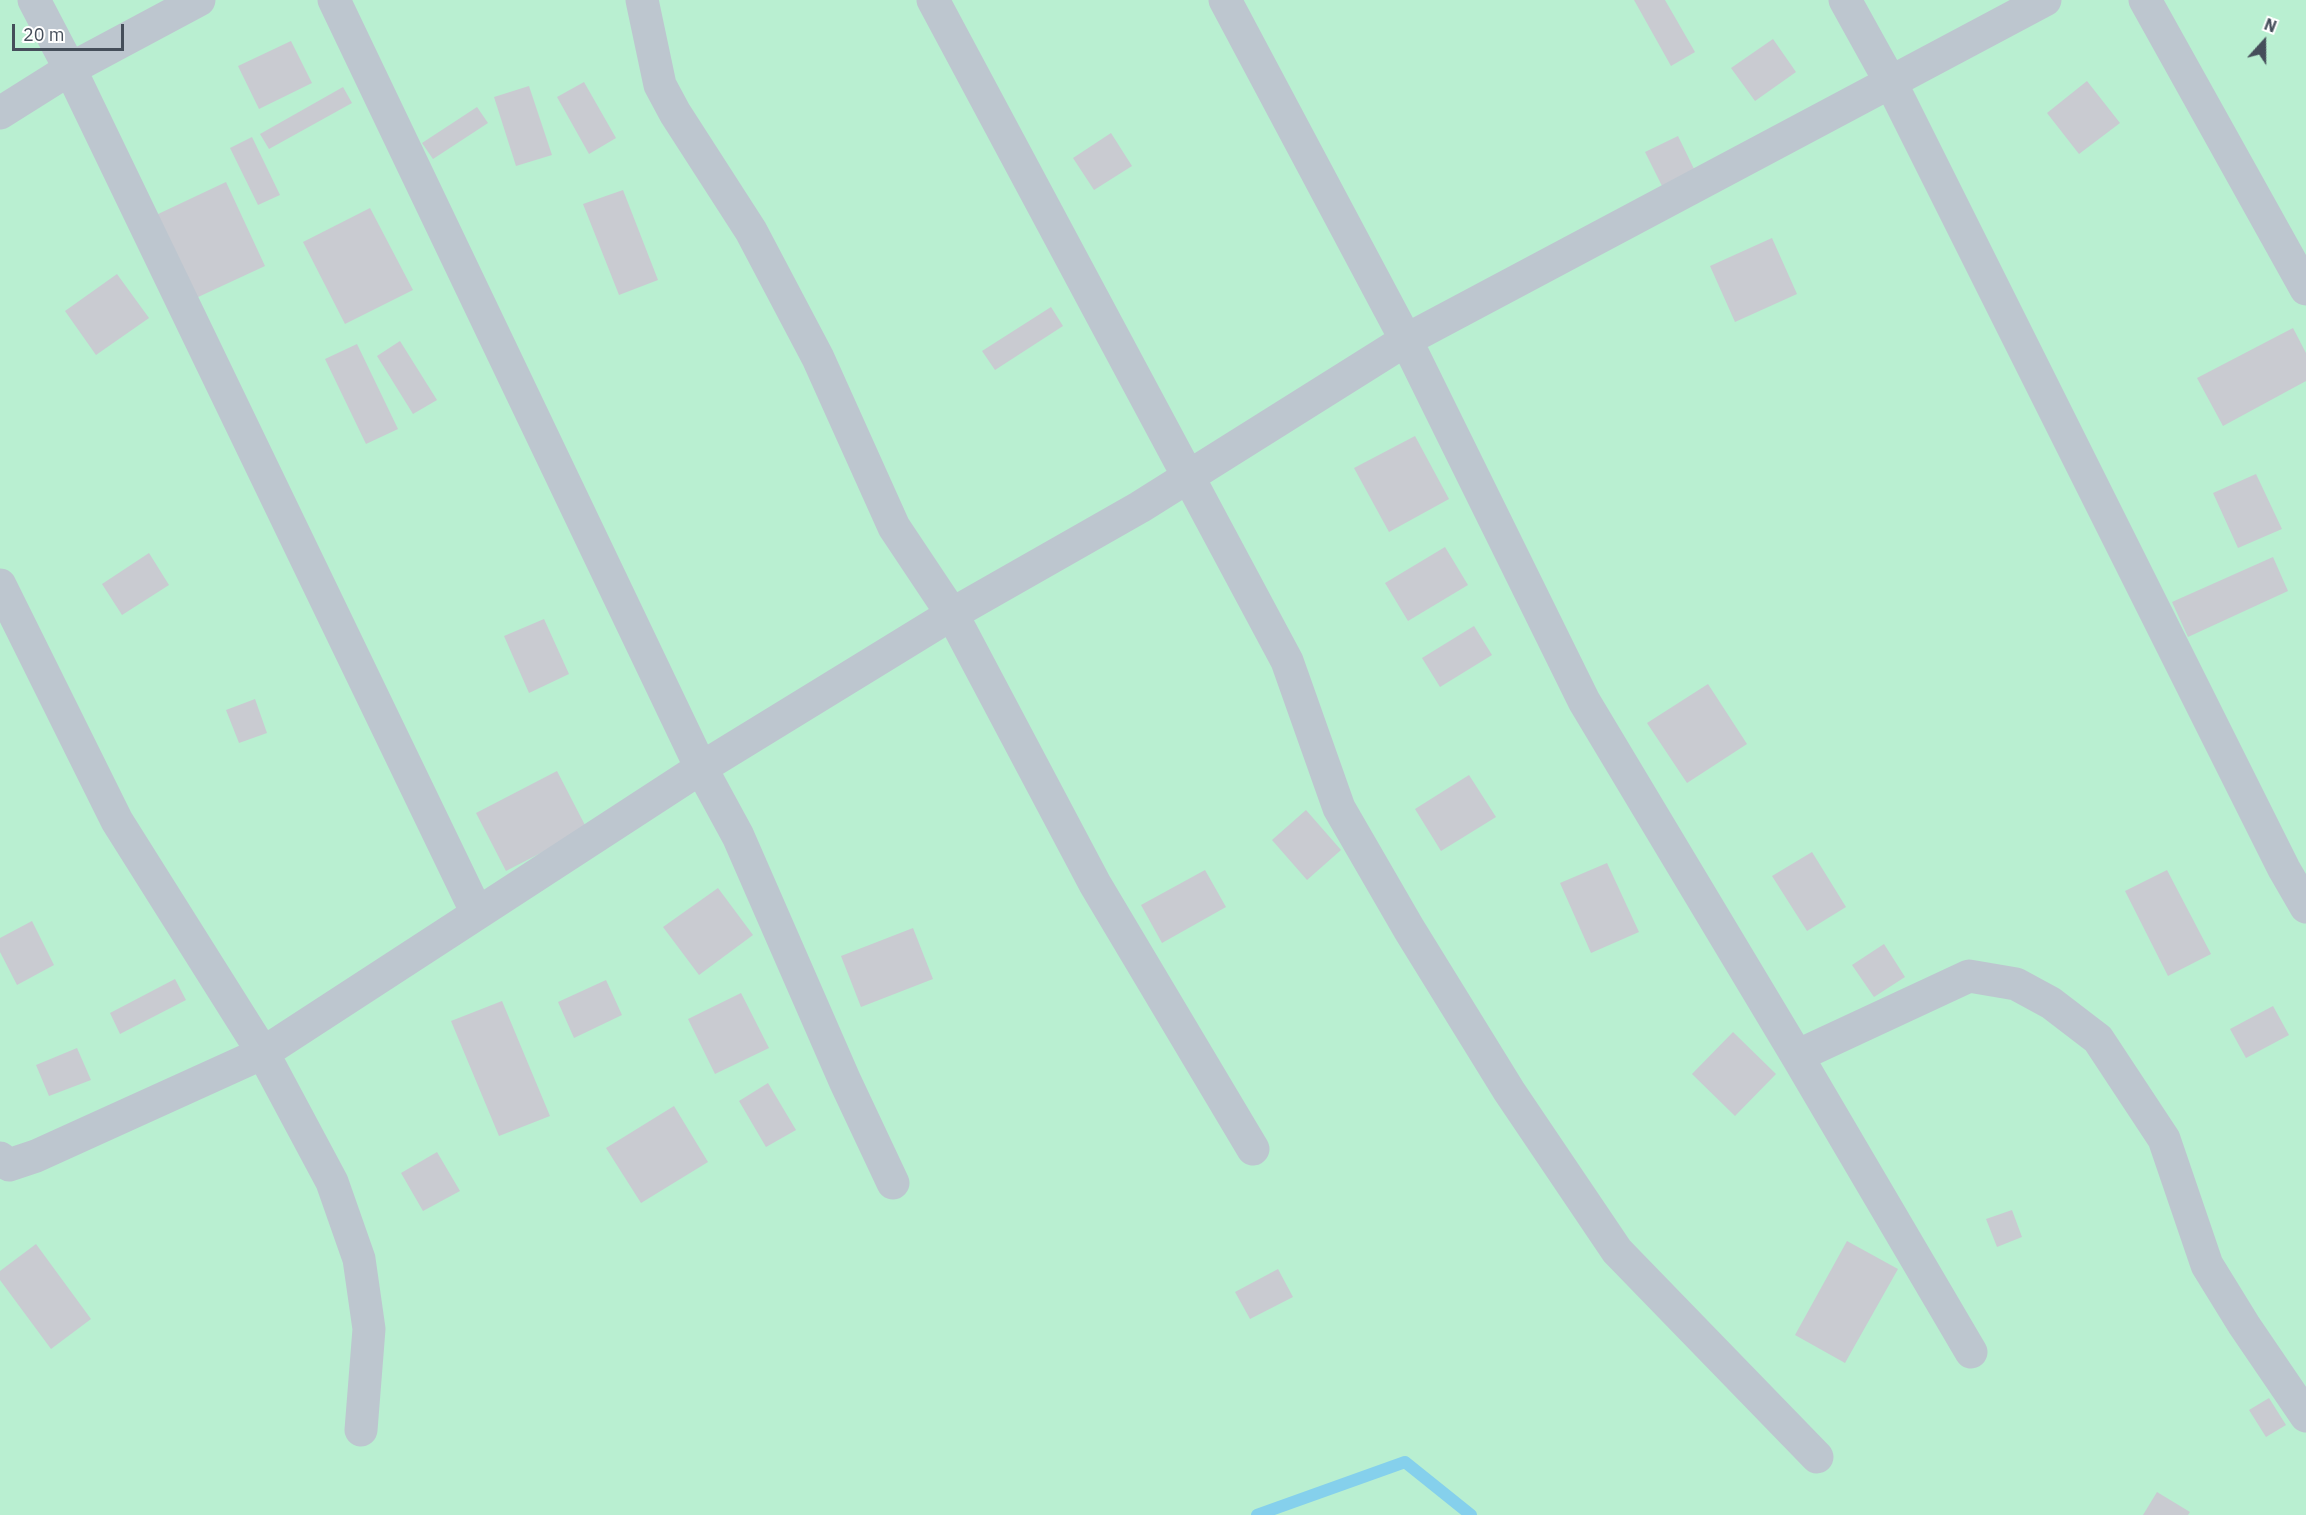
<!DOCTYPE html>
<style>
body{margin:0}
#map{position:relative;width:2306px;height:1515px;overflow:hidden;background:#efecec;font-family:"IBM Plex Sans",sans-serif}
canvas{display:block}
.north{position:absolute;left:2234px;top:12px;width:60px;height:60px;-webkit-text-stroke:4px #fff;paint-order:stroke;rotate:21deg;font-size:16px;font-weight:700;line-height:24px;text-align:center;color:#454e5a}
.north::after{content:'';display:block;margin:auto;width:21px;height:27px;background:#454e5a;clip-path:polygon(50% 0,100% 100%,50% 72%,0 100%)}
.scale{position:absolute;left:12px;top:24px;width:112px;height:27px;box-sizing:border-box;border:3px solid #454e5a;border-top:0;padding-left:8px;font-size:18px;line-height:21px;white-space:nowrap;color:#454e5a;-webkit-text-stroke:4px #fff;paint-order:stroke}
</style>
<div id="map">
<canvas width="2306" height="1515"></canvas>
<div class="north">N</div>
<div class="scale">20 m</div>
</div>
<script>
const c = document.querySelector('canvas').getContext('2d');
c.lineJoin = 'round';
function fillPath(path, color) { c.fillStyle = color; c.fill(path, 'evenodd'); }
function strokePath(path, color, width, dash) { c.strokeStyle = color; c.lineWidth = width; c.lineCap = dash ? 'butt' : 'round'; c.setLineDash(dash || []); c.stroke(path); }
const green = new Path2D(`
 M0 0H2306V1515H0Z`);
const stream = new Path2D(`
 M1257 1515 1405 1462 1471 1515`);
const building = new Path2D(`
 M1634 0H1665L1695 52 1671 66Z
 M1773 39 1796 72 1755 101 1731 68Z
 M291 41 312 83 259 109 238 66Z
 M2087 81 2120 123 2079 154 2047 113Z
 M584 82 616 138 589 154 557 97Z
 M529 86 552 155 516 166 494 97Z
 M343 87 352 103 269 149 260 134Z
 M477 107 488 123 433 159 422 143Z
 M1111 133 1132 166 1094 190 1073 158Z
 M1678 136 1695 171 1662 186 1645 152Z
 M252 137 280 195 258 205 230 148Z
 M226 182 265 266 196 298 156 215Z
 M623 190 658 280 619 295 583 204Z
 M370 208 413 290 345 324 303 242Z
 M1772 238 1797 294 1735 322 1710 266Z
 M117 274 149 318 96 355 65 311Z
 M1051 307 1063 326 995 370 982 351Z
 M2293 328 2306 353V381L2223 426 2197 378Z
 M400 341 437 400 413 414 377 356Z
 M357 344 398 429 366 444 325 359Z
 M1415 436 1449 499 1389 532 1354 468Z
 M2256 474 2282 529 2238 548 2213 493Z
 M1445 547 1468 585 1408 621 1385 583Z
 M149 553 169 585 122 615 102 584Z
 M2273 557 2288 591 2188 637 2172 602Z
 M544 619 569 674 529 693 504 636Z
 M1474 626 1492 655 1440 687 1422 658Z
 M1708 684 1747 744 1687 783 1647 723Z
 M255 699 267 733 239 743 226 710Z
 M557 771 587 829 506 871 476 813Z
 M1469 775 1496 817 1441 851 1415 809Z
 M1306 810 1341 850 1307 880 1272 840Z
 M1812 852 1846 907 1807 931 1772 876Z
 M1607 863 1639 932 1591 953 1560 883Z
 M1205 870 1226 907 1162 943 1141 905Z
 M2167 870 2211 954 2168 976 2125 891Z
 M718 888 753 935 699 975 663 927Z
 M32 921 54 965 17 985 0 952V938Z
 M913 928 933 979 861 1007 841 956Z
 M1884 944 1905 977 1874 997 1852 965Z
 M175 979 186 1000 120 1034 110 1013Z
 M606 980 622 1015 574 1038 558 1002Z
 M741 993 769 1048 715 1074 688 1019Z
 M502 1001 550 1116 499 1136 451 1021Z
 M2273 1006 2289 1035 2246 1058 2230 1029Z
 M1733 1032 1776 1074 1735 1116 1692 1074Z
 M77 1048 91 1080 49 1096 36 1065Z
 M768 1083 796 1130 766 1147 739 1101Z
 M674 1106 708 1162 641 1203 606 1148Z
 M437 1152 460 1191 423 1211 401 1173Z
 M2012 1210 2022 1237 1997 1247 1986 1219Z
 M1847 1241 1898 1269 1845 1363 1795 1335Z
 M36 1244 91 1319 51 1349 0 1280V1271Z
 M1278 1269 1293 1297 1250 1319 1235 1292Z
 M2269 1398 2286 1425 2266 1437 2249 1410Z
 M2157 1492 2190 1512 2188 1515H2143Z`);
const minor = new Path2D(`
 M34 0 70 69 477 913
 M334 0 701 768 738 836 845 1081 893 1183
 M642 0 660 85 675 113 751 231 818 358 894 527 952 614 1095 884 1253 1149
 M933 0 1287 661 1339 808 1409 929 1509 1091 1617 1251 1817 1457
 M1225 0 1406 340 1584 701 1797 1056 1971 1352
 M1845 0 1891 83 2284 869 2306 907
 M2145 0 2306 289
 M0 113 70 69 199 0
 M0 585 117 821 263 1053 332 1182 359 1259 369 1329 361 1430
 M1797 1056 1969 976 2016 984 2051 1003 2098 1039 2164 1139 2207 1265 2244 1325 2306 1416
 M0 1158 9 1165 36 1156 263 1053 701 768 952 614 1140 507 1406 340 2045 0`);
fillPath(green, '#b9efd1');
strokePath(stream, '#85d0ec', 12);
fillPath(building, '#c9cbd1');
strokePath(minor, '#bdc6cf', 33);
</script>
